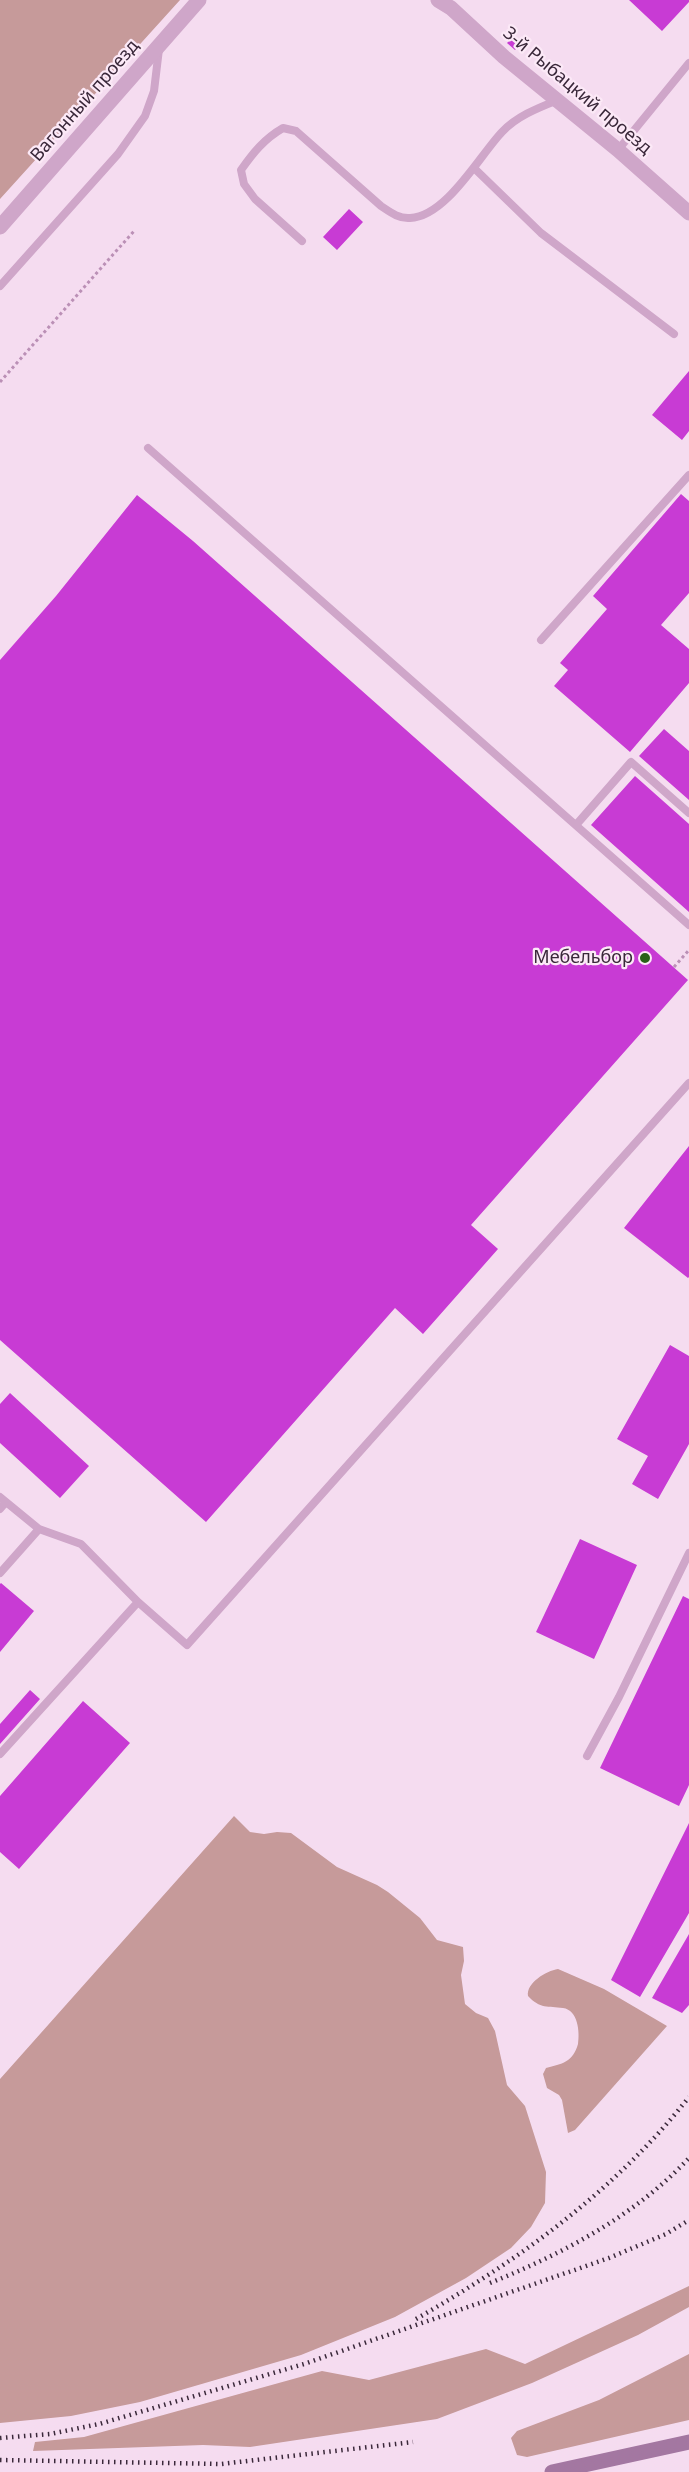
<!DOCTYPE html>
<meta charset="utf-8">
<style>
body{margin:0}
canvas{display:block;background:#f5dcf0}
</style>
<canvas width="689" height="2472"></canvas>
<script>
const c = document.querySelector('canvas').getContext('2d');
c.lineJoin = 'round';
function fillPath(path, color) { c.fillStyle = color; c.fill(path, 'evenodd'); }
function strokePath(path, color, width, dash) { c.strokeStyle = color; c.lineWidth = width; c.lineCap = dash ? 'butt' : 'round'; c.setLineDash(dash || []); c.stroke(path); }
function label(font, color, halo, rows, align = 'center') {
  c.font = font + ' "Noto Sans",sans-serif'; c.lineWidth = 4.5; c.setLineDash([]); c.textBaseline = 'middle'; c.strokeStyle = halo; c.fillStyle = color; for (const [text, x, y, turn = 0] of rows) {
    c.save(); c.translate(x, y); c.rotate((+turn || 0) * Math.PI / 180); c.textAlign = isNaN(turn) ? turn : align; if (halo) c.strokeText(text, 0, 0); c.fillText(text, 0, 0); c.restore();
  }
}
const green = new Path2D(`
 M0 0H180L0 199Z
 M234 1816 250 1832 264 1834 277 1832 291 1833 337 1867 377 1885 388 1892 420 1918 437 1940 463 1947 464 1961 461 1975 465 2004 476 2013 488 2018 495 2031 507 2085 525 2106 546 2172 545 2203 531 2227 511 2248 466 2278 395 2317 301 2355 140 2402 71 2416 0 2423V2079Z
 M558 1969 604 1989 667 2026 575 2130 568 2133 562 2100 559 2095 547 2088 543 2074 546 2068C562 2064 573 2062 578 2044 580 2032 578 2010 563 2008 548 2006 540 2009 528 1996 526 1983 546 1971 558 1969Z
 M689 2286V2307L638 2335 532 2383 437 2419 250 2447 203 2445 33 2451 35 2442 84 2437 322 2371 369 2380 486 2349 525 2364Z
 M689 2354V2420L527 2457 517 2455 511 2438 517 2431 599 2400Z`);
const building = new Path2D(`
 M629 0H689V2L662 31Z
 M511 39 519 46 515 50 507 43Z
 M349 209 363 222 337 250 323 237Z
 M689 371V431L682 440 652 415Z
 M681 494 689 501V593L661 625 689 649V683L630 752 554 686 568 670 560 663 607 609 593 596Z
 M137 495 193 541 688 980 471 1225 498 1249 423 1334 395 1308 206 1522 0 1340V660L56 596Z
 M664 729 689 751V800L639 756Z
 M635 776 689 824V912L591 825Z
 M689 1146V1277L688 1278 624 1228Z
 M670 1345 689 1356V1444L658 1499 632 1484 648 1456 617 1439Z
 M10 1393 89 1466 60 1498 0 1443V1404Z
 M580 1539 637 1565 594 1659 536 1632Z
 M1 1583 34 1611 0 1652V1584Z
 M683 1596 689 1599V1785L679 1806 600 1768Z
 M30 1690 40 1699 0 1744V1724Z
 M83 1701 130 1743 19 1869 0 1852V1796Z
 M689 1823V1913L640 1997 611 1980Z
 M689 1934V2005L682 2013 652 1998Z`);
const path = new Path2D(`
 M0 382 134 231
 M674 967 689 950`);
const lane = new Path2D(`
 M618 150 689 63
 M474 168 541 233 674 334
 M302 241 255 199 244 184 241 170C253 153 264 139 283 128L296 131 381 206C390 212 399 219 410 218 446 217 480 155 502 132 517 116 538 108 558 100
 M0 286 118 154 145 116 154 91 159 49
 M148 448 689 925
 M541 640 689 475
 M576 825 631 762 689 813
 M0 1497 39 1529 81 1544 138 1602 187 1645 689 1083
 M0 1509 6 1502
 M0 1573 39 1529
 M0 1754 138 1602
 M587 1756 619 1697 689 1553`);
const street = new Path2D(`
 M438 0 451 8 504 57 618 150 689 213
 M0 227 199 0`);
const secondary = new Path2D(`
 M552 2472 689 2442`);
const rail = new Path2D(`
 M490 2283C562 2254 635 2216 689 2158
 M416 2319C519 2260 615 2191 689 2097
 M0 2438 50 2434 99 2424 304 2364 609 2258 666 2234 689 2220
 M0 2460 221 2464 413 2442`);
const markers = [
 [645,958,6,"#2a6118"]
];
const streetNames = [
 ["3-й Рыбацкий проезд",577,91,40],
 ["Вагонный проезд",85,101,-49]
];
const poiNames = [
 ["Мебельбор",633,958]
];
fillPath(green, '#c69a9a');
fillPath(building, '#c83bd4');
strokePath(path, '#bb90b6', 3, [3, 3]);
strokePath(lane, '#cfa6c9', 8);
strokePath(street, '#cfa6c9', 15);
strokePath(secondary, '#a377a1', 15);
strokePath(rail, '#3a283a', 4.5, [1.5, 4.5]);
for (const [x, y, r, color] of markers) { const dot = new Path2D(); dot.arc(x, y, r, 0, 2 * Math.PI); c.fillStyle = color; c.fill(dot); strokePath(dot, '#fce9f7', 2); }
label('18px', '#3a283a', '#fce9f7', streetNames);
label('18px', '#3a283a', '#fce9f7', poiNames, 'right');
</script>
